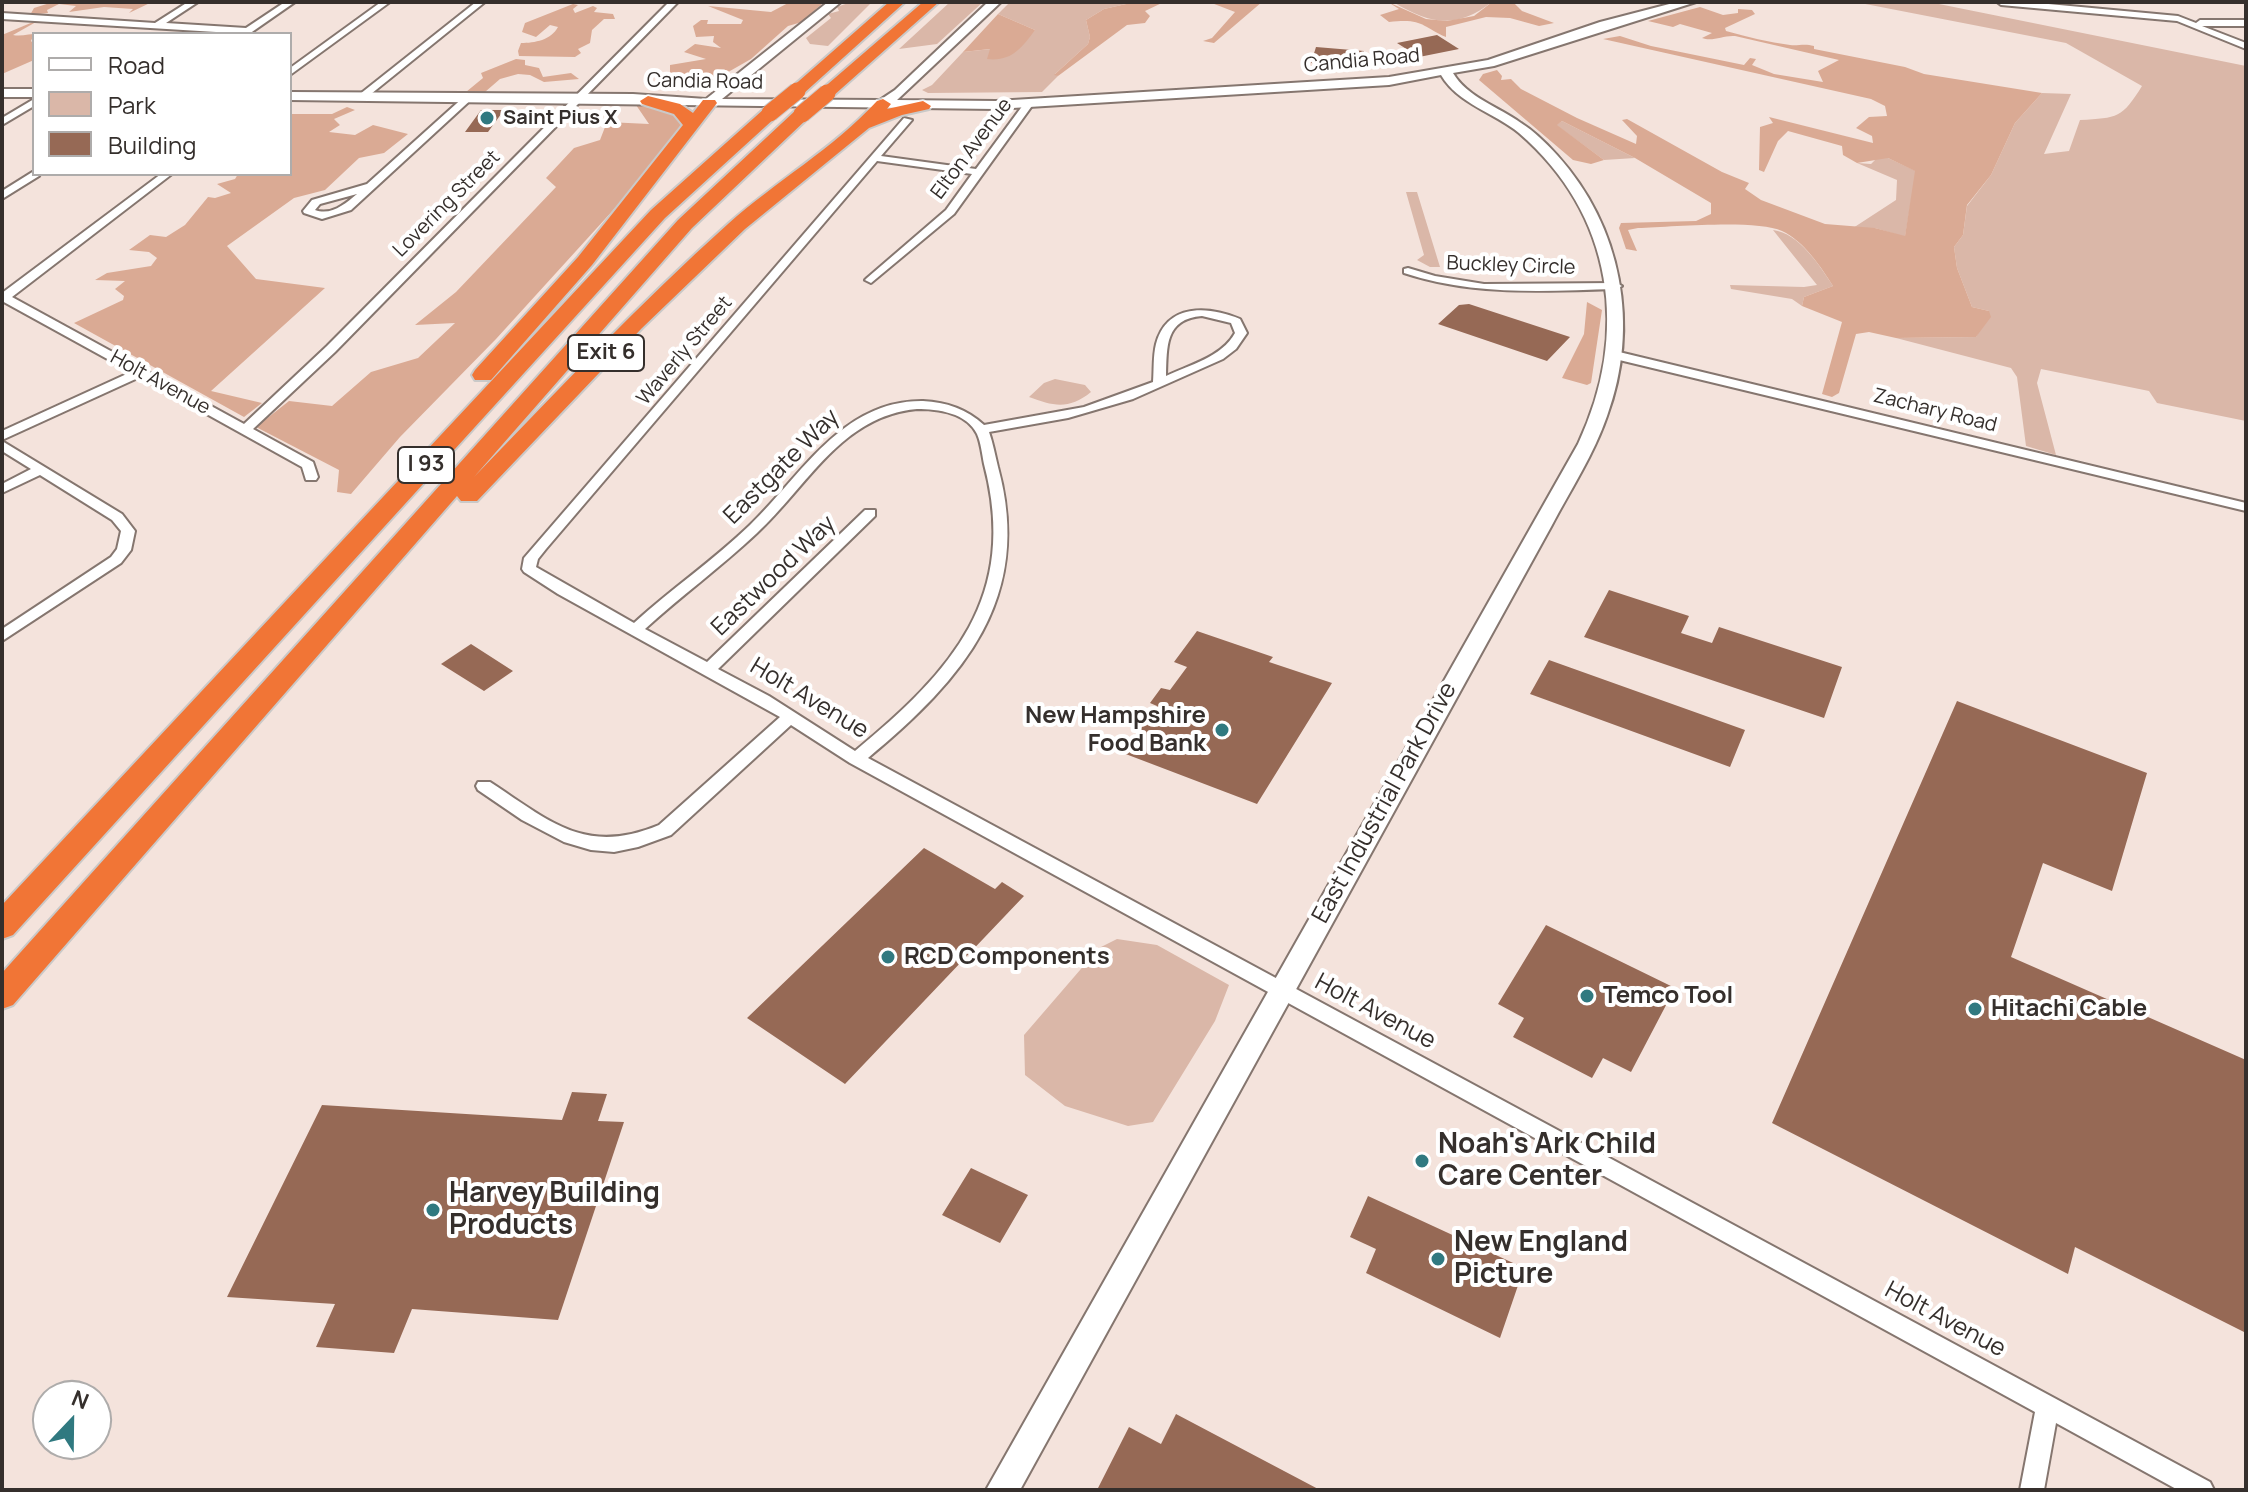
<!DOCTYPE html>
<style>
body{margin:0}
#map{position:relative;width:2248px;height:1492px;overflow:hidden;background:#f4e3dc;font-family:Manrope,sans-serif}
canvas{display:block}
.frame{position:absolute;inset:0;border:4px solid #352f2c;pointer-events:none}
.legend{position:absolute;left:32px;top:32px;width:260px;height:144px;box-sizing:border-box;background:#fff;border:2px solid #aeacab;margin:0;padding:10px 14px;list-style:none;font-size:24px;color:#352f2c}
.legend li{display:flex;align-items:center;gap:16px;height:40px}
.legend b{width:40px;border:2px solid #aeacab}
.north{position:absolute;left:32px;top:1380px;width:80px;height:80px;box-sizing:border-box;background:#fff;border:2px solid #aeacab;border-radius:50%;rotate:22deg;font-size:22px;font-weight:700;line-height:32px;text-align:center;color:#352f2c}
.north::after{content:'';display:block;margin:auto;width:28px;height:36px;background:#307980;clip-path:polygon(50% 0,100% 100%,50% 72%,0 100%)}
</style>
<div id="map">
<canvas width="2248" height="1492"></canvas>
<div class="frame"></div>
<ul class="legend">
<li><b style="height:10px;background:#fff"></b>Road</li>
<li><b style="height:22px;background:#dab7a8"></b>Park</li>
<li><b style="height:22px;background:#966955"></b>Building</li>
</ul>
<div class="north">N</div>
</div>
<script>
const c = document.querySelector('canvas').getContext('2d');
c.lineJoin = 'round';
function fillPath(path, color) { c.fillStyle = color; c.fill(path, 'evenodd'); }
function strokePath(path, color, width, dash) { c.strokeStyle = color; c.lineWidth = width; c.lineCap = dash ? 'butt' : 'round'; c.setLineDash(dash || []); c.stroke(path); }
function label(font, color, halo, rows, align = 'center') {
  c.font = font + ' Manrope,sans-serif'; c.lineWidth = 8; c.setLineDash([]); c.textBaseline = 'middle'; c.strokeStyle = halo; c.fillStyle = color; for (const [text, x, y, turn = 0] of rows) {
    c.save(); c.translate(x, y); c.rotate((+turn || 0) * Math.PI / 180); c.textAlign = isNaN(turn) ? turn : align; if (halo) c.strokeText(text, 0, 0); c.fillText(text, 0, 0); c.restore();
  }
}
const green = new Path2D(`
 M851 2H872L828 46 810 44 806 38 831 18 828 14 839 11 837 7Z
 M950 2H983L937 44 899 49Z
 M1010 2H1135L1104 9 1086 20 1090 37 1088 44 1055 74 1058 76 1042 92 928 93 922 90 932 85 963 52 991 49 1035 30 998 14Z
 M1393 2H1492C1456 30 1430 24 1393 2Z
 M1855 2H1929L2246 66V421L2157 403 2149 391 2041 369 2037 383 2056 455 2026 446 2017 377 2011 368 1896 338 1976 337 1989 311 1972 307 1957 268 1954 247 1963 235 1967 206 1991 175 2015 123 2042 93 2071 94 2044 154 2069 151 2080 120C2118 118 2122 118 2142 86L2066 43Z
 M1562 121 1635 158 1604 160 1556 125Z
 M1877 158H1888L1916 171 1905 237 1875 228H1853L1896 200 1897 180 1857 163 1871 164Z
 M1406 192H1417L1440 267H1430L1417 260 1424 255Z
 M1773 230C1799 233 1820 266 1833 286L1804 297 1802 306 1792 299 1731 289 1730 285 1804 287 1817 285Z
 M1055 379 1085 385 1091 392C1069 410 1053 406 1029 397L1044 383Z
 M1117 939 1157 945 1229 985 1215 1021 1153 1122 1128 1126 1065 1106 1025 1075 1024 1035 1099 948Z`);
const forest = new Path2D(`
 M53 2H152L129 13 133 9 104 7 69 12 76 6 59 4 47 10 48 13 30 15 34 8Z
 M790 2H824L802 22 788 26 751 59 709 83 666 77 670 75V65L706 59 684 52 695 44 721 48 713 42 714 36 696 37 693 26 701 20H708L707 24H741L743 20 708 6 771 12Z
 M1135 2H1164L1145 11 1150 16 1145 23 1127 25 1058 76 1054 75 1088 44 1090 37 1086 20 1104 9Z
 M1209 2H1262L1214 43 1203 41 1212 38 1235 12Z
 M1388 2 1426 19 1447 21 1474 16 1492 2H1513L1522 11 1554 23 1539 26 1510 18 1486 17 1446 27V37C1421 26 1423 18 1389 22L1380 15 1399 9Z
 M573 4 578 5 573 9 575 13 593 6 597 8 594 12 613 14 615 19H604L592 30 590 43 578 49 581 53 575 57 519 56 518 51 521 43C535 43 551 40 558 27L550 25 536 37 522 32 525 23Z
 M1700 7 1723 15 1738 13V9L1752 10 1755 14 1725 28 1726 31C1747 37 1769 42 1790 45 1799 46 1804 43 1814 46V49L1905 67 1924 74 2042 93 2015 123 1991 175 1967 205 1963 235 1954 247 1957 268 1972 307 1989 311 1991 317 1976 337 1896 338 1869 332 1856 334 1839 393 1832 397 1822 394 1842 322 1802 306 1804 297 1833 286C1821 267 1804 241 1782 231 1757 219 1670 227 1638 228L1628 230 1637 251 1626 249 1619 228 1621 223 1696 221 1711 214V203L1635 158 1562 121 1557 125 1604 160 1591 164 1573 160 1479 80 1483 74 1497 70 1502 76 1501 80 1511 79 1521 89 1577 118 1636 144 1637 136 1622 120 1627 119 1722 172 1749 183 1745 189 1761 200 1825 224 1875 228 1905 236 1915 171 1888 158 1857 163 1843 155 1842 146 1788 131 1778 141 1764 172 1759 170 1760 127 1773 123 1769 117 1873 143 1872 136 1856 128 1869 117 1887 116 1885 106 1871 99 1603 39 1620 36 1651 46 1744 65 1750 58 1756 59 1752 65 1774 74 1823 82 1818 71 1839 60 1735 36C1723 35 1713 42 1702 38L1712 33 1680 24 1673 27 1648 21Z
 M998 14 1035 30C1022 48 1011 62 987 59L990 49 963 52Z
 M33 22H36L13 35C22 37 32 33 42 34H34L31 41 34 44V60L2 74V35Z
 M516 59 525 60V65L539 68 543 77 571 73 579 79 544 82 530 75 518 74 500 79 485 92H466L483 78 481 73Z
 M636 105 676 113 683 121 682 127 636 185 496 339 400 437 351 494 337 492 339 470 256 427 289 401 332 406 371 372 418 358 455 323 415 325 456 292 556 187 546 178 574 148 600 140 607 122 649 124Z
 M347 107 355 110 334 119 340 125 329 132 355 135 373 125 408 134 384 153 359 158 325 190 294 198 227 246 256 279 325 288 211 391 262 403 244 417 74 323 123 300 124 296 115 289 125 281 95 280 107 273 151 266 157 258 149 252 129 250 150 235 166 237 185 225 208 197 215 198 231 193 217 184 235 179 238 174H290V114H332Z
 M1587 302 1602 310 1591 383 1587 385 1562 378 1584 334Z`);
const building = new Path2D(`
 M1437 35 1459 49 1419 57 1397 43Z
 M1316 47 1364 51 1361 67 1311 63Z
 M481 110H504L488 132H465Z
 M1469 304 1570 337 1547 361 1438 324 1459 305Z
 M1609 590 1689 616 1681 633 1712 643 1719 627 1842 667 1824 718 1584 637Z
 M1197 631 1273 657 1269 662 1332 683 1257 804 1123 753 1157 706 1150 703 1161 688 1170 690 1187 667 1174 662Z
 M471 644 513 671 484 691 441 664Z
 M1549 660 1745 730 1730 767 1530 694Z
 M1957 701 2147 773 2112 891 2043 863 2011 957 2246 1060V1333L2075 1247 2068 1274 1772 1123Z
 M924 848 995 889 1002 882 1024 896 845 1084 747 1018Z
 M1546 925 1675 988 1631 1072 1603 1058 1592 1078 1513 1037 1524 1018 1498 1004Z
 M572 1092 607 1094 598 1121 624 1122 558 1320 412 1309 394 1353 316 1347 335 1304 227 1297 322 1105 562 1120Z
 M971 1168 1028 1195 1000 1243 942 1215Z
 M1368 1196 1524 1268 1500 1338 1366 1273 1376 1249 1350 1237Z
 M1176 1414 1320 1490H1097L1129 1427 1161 1444Z`);
const street = new Path2D(`
 M188 2H198L166 23 246 28 285 2H295L249 34 2 19V13L155 23Z
 M381 2H390L290 75V68Z
 M476 2H485L366 98H360V94Z
 M669 2H678L335 352 253 429 313 462 318 477 316 480H306L302 467 140 377 2 440V431L131 372 2 301V293L161 174H172L12 297 244 424 327 346Z
 M1997 2H2027L2178 16 2196 23 2200 20H2246V26H2202L2246 43V49L2177 21 2001 5Z
 M466 95 474 97 351 210 322 219 304 213 303 211 312 200 367 184ZM357 194C345 204 331 216 315 210L320 204Z
 M34 99V106L2 125V118Z
 M1026 101 1034 103 954 214 871 283 865 280 867 278 946 210 972 174 877 161 546 549 538 559 536 567 634 623C671 589 714 560 750 525 802 475 842 400 923 401 946 402 967 409 984 425L1084 407 1153 382C1154 369 1153 356 1156 344 1167 303 1208 306 1240 319L1247 333 1236 349 1223 359 1133 399 1068 418 989 432C993 443 995 455 998 467 1034 598 963 679 868 758L2210 1482 2214 1490H2178L2056 1423 2044 1490H2020L2035 1412 850 763 791 725 671 835 638 847 614 852 591 850 564 842 522 820 478 790 476 786 478 782H490C550 821 585 856 659 825L780 717 558 594 524 572 522 569 524 558 904 118 912 120 881 156 976 169ZM1202 316 1231 323 1235 333C1222 357 1189 365 1166 376 1167 346 1165 319 1202 316ZM917 409C938 409 967 413 977 434 981 443 982 454 984 464 1019 597 952 671 855 751L769 696 718 669 875 516V510H865L707 662 645 629C681 596 721 567 757 533 808 486 841 416 917 409Z
 M34 171V174H40L39 176 2 199V191Z
 M1408 268 1435 276 1484 284 1616 283 1622 286 1616 289C1544 291 1474 296 1404 273V269Z
 M1615 351 2246 503V511L1611 358 1609 355Z
 M2 441 122 514 135 531 131 550 121 563 2 641V629L111 557 117 549 121 531 112 520 40 475 2 493V484L31 469 2 451Z`);
const secondary = new Path2D(`
 M828 2H841L722 99 880 100 895 90 988 2H1001L897 100 996 101 1389 77 1488 60 1600 22 1677 2H1696L1494 66 1453 73C1467 97 1499 107 1521 123 1534 131 1547 144 1557 155 1622 227 1640 326 1607 416 1594 454 1571 489 1552 525L1020 1490H986L1578 444C1630 334 1614 215 1519 133 1495 113 1458 104 1441 75L1389 85 996 109 290 100V92L633 94 706 99Z
 M2 89H34V97H2Z`);
const highway = new Path2D(`
 M889 2H905L803 94H791V88Z
 M923 2H939L833 96H821V90Z
 M648 96 680 104 693 113 703 100H715L717 103 592 265 491 380H475L472 375 475 370 578 257 683 125 674 114 642 104 640 101Z
 M883 99 891 104 887 109 923 101 931 106 929 109 902 115 869 128 745 229 642 328 477 501H461L457 496 13 1005 2 1009V973L678 220 796 110H808L810 114 808 118 692 228 474 477C557 391 639 304 728 224 776 181 833 149 877 101Z
 M770 108 776 109 778 113 776 117 665 218 13 935 2 939V905L651 210 764 109Z`);
const highwayBridge = new Path2D(`
 M770 113 797 91
 M802 114 827 93`);
const markers = [
 [487,118,8,"#307980"],
 [1222,730,8,"#307980"],
 [888,957,8,"#307980"],
 [1587,996,8,"#307980"],
 [1975,1009,8,"#307980"],
 [1422,1161,8,"#307980"],
 [433,1210,8,"#307980"],
 [1438,1259,8,"#307980"]
];
const farStreetnames = [
 ["Candia Road",1362,61,-5],
 ["Candia Road",705,82,1],
 ["Elton Avenue",972,149,-53],
 ["Lovering Street",447,204,-45],
 ["Buckley Circle",1511,266,2],
 ["Waverly Street",685,351,-50],
 ["Holt Avenue",160,383,29],
 ["Zachary Road",1935,411,14]
];
const farPoinames = [
 ["Saint Pius X",503,118]
];
const shields = [
 [606,353,76],
 [426,465,56]
];
const shieldNames = [
 ["Exit 6",606,353],
 ["I 93",426,465]
];
const streetNames = [
 ["Eastgate Way",782,467,-45],
 ["Eastwood Way",774,576,-44],
 ["Holt Avenue",809,699,31],
 ["East Industrial Park Drive",1385,803,-61],
 ["Holt Avenue",1375,1012,28],
 ["Holt Avenue",1945,1320,28]
];
const poiNames = [
 ["New Hampshire",1206,716,"right"],
 ["Food Bank",1206,744,"right"],
 ["RCD Components",904,957],
 ["Temco Tool",1603,996],
 ["Hitachi Cable",1991,1009]
];
const nearPoinames = [
 ["Noah's Ark Child",1438,1145],
 ["Care Center",1438,1177],
 ["Harvey Building",449,1194],
 ["Products",449,1226],
 ["New England",1454,1243],
 ["Picture",1454,1275]
];
fillPath(green, '#dab7a8');
fillPath(forest, '#daaa94');
fillPath(building, '#966955');
strokePath(street, '#85766f', 4);
strokePath(secondary, '#85766f', 4);
strokePath(highway, '#cac9c8', 4);
fillPath(street, '#fff');
fillPath(secondary, '#fff');
fillPath(highway, '#f17536');
strokePath(highwayBridge, '#cac9c8', 19, []);
strokePath(highwayBridge, '#f17536', 17);
for (const [x, y, r, color] of markers) { const dot = new Path2D(); dot.arc(x, y, r, 0, 2 * Math.PI); c.fillStyle = color; c.fill(dot); strokePath(dot, '#fff', 3); }
label('20px', '#352f2c', '#fff', farStreetnames);
label('bold 20px', '#352f2c', '#fff', farPoinames, 'left');
for (const [x, y, w] of shields) { const box = new Path2D(); box.roundRect(x - w / 2, y - 18, w, 36, 6); c.fillStyle = '#fff'; c.fill(box); strokePath(box, '#352f2c', 2); }
label('bold 22px', '#352f2c', null, shieldNames);
label('24px', '#352f2c', '#fff', streetNames);
label('bold 24px', '#352f2c', '#fff', poiNames, 'left');
label('bold 28px', '#352f2c', '#fff', nearPoinames, 'left');
</script>
